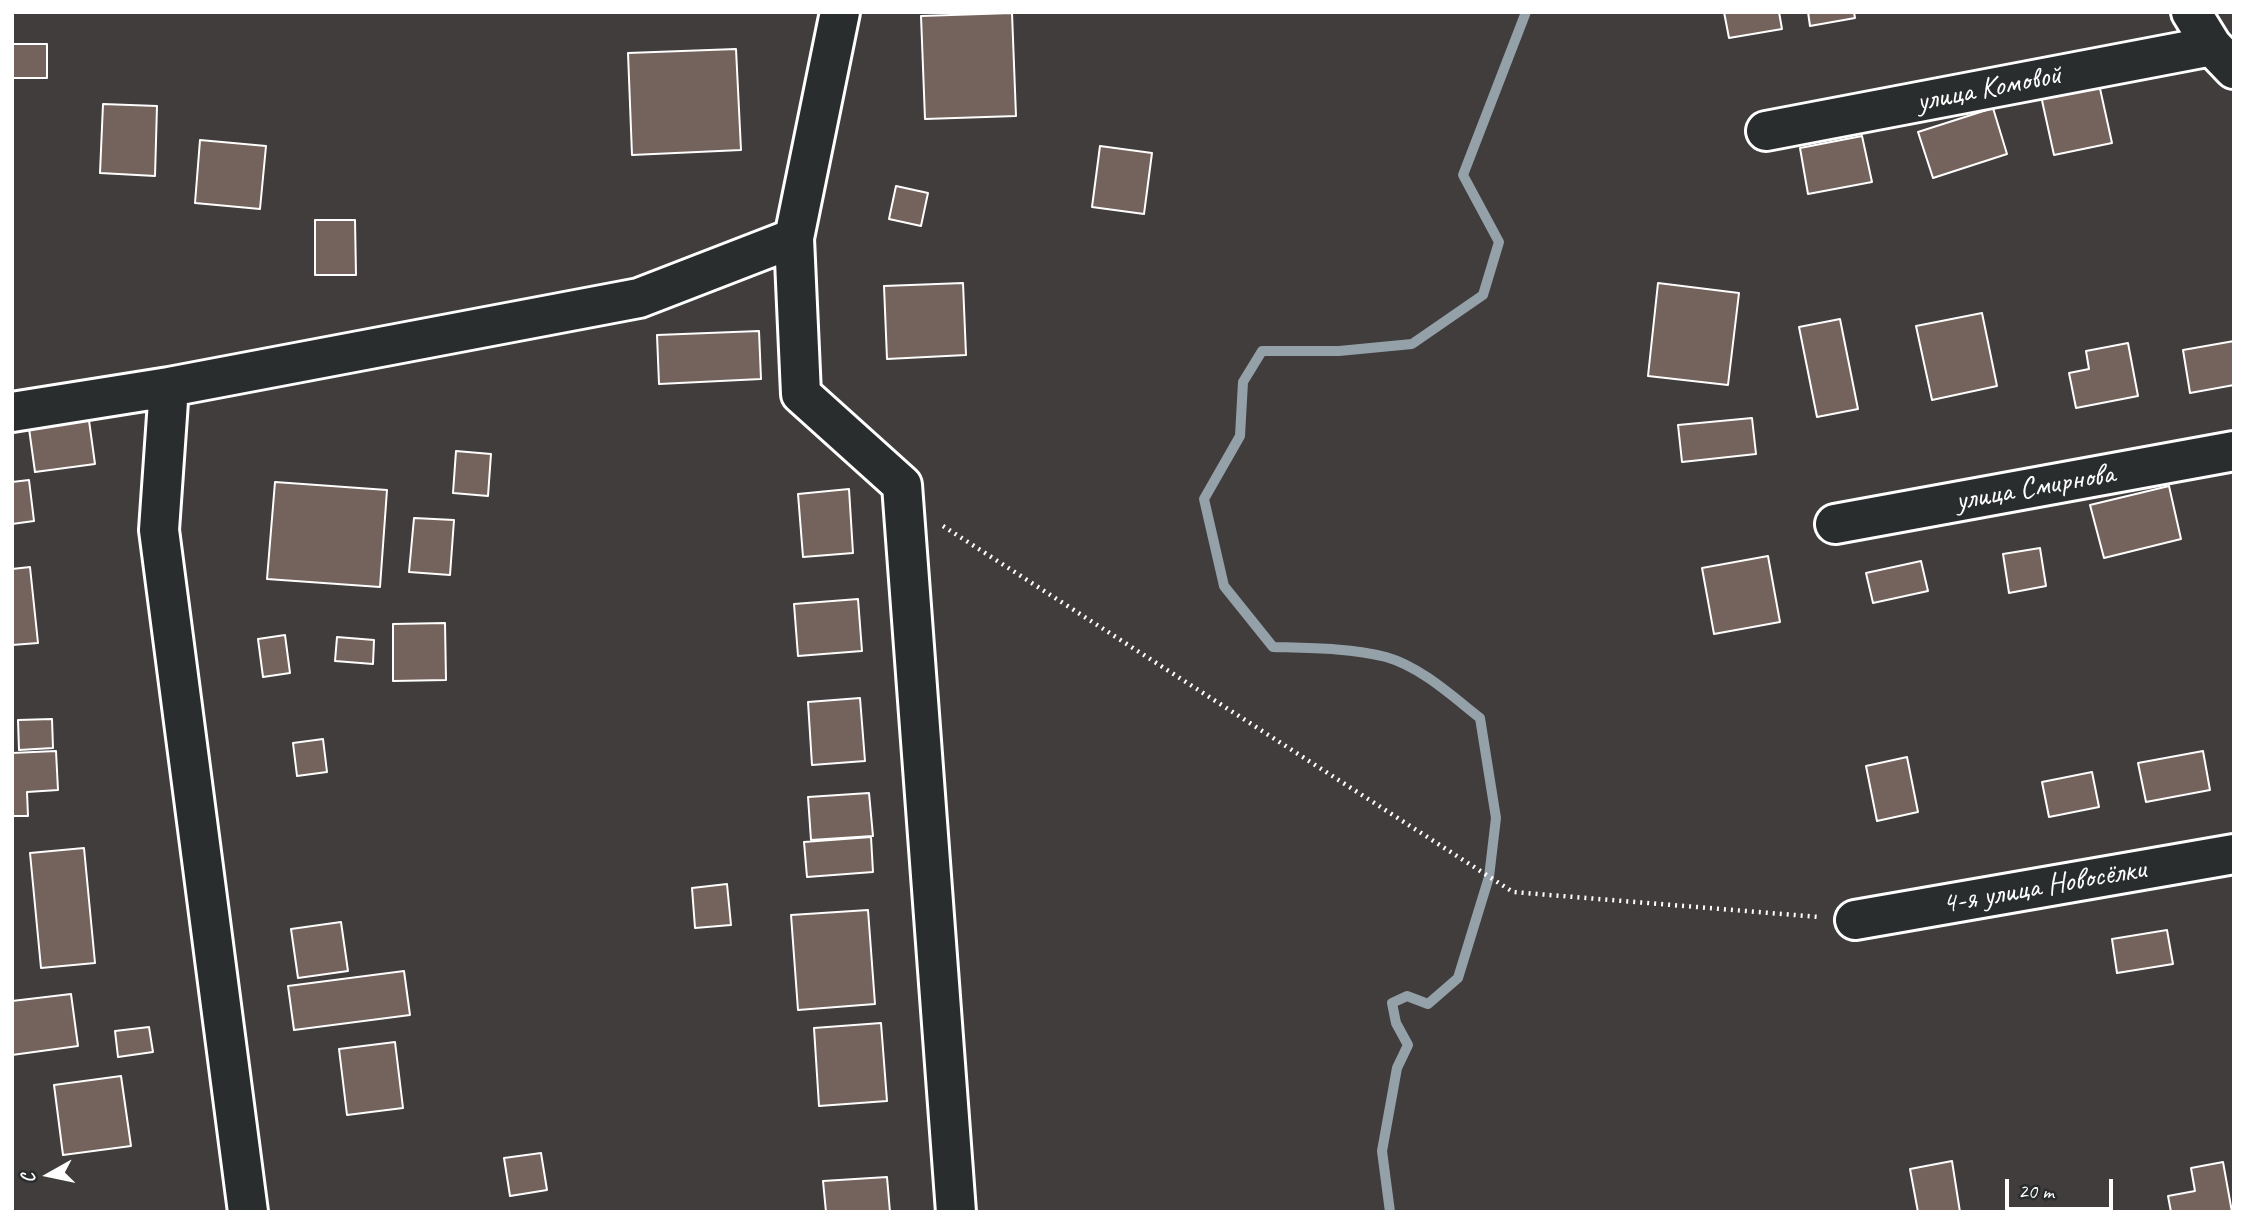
<!DOCTYPE html>
<meta charset="utf-8">
<style>
body{margin:0}
#map{position:relative;width:2246px;height:1224px;overflow:hidden;background:#403d3c;font-family:Caveat,sans-serif}
canvas{display:block}
.frame{position:absolute;inset:0;border:14px solid #fff;pointer-events:none}
.north{position:absolute;left:14px;top:1140px;width:70px;height:70px;-webkit-text-stroke:5px #2a2d2e;paint-order:stroke;rotate:261deg;font-size:19px;font-weight:700;line-height:28px;text-align:center;color:#fff}
.north::after{content:'';display:block;margin:auto;width:24px;height:32px;background:#fff;clip-path:polygon(50% 0,100% 100%,50% 72%,0 100%)}
.scale{position:absolute;left:2005px;top:1179px;width:108px;height:32px;box-sizing:border-box;border:4px solid #fff;border-top:0;padding-left:9px;font-size:21px;line-height:24px;white-space:nowrap;color:#fff;-webkit-text-stroke:5px #2a2d2e;paint-order:stroke}
</style>
<div id="map">
<canvas width="2246" height="1224"></canvas>
<div class="frame"></div>
<div class="north">С</div>
<div class="scale">20 m</div>
</div>
<script>
const c = document.querySelector('canvas').getContext('2d');
c.lineJoin = 'round';
function strokePath(path, color, width, dash) { c.strokeStyle = color; c.lineWidth = width; c.lineCap = dash ? 'butt' : 'round'; c.setLineDash(dash || []); c.stroke(path); }
function fillPath(path, color) { c.fillStyle = color; c.fill(path, 'evenodd'); }
function label(font, color, halo, rows, align = 'center') {
  c.font = font + ' Caveat,sans-serif'; c.lineWidth = 5; c.setLineDash([]); c.textBaseline = 'middle'; c.strokeStyle = halo; c.fillStyle = color; for (const [text, x, y, turn = 0] of rows) {
    c.save(); c.translate(x, y); c.rotate((+turn || 0) * Math.PI / 180); c.textAlign = isNaN(turn) ? turn : align; if (halo) c.strokeText(text, 0, 0); c.fillText(text, 0, 0); c.restore();
  }
}
const stream = new Path2D(`
 M1390 1212 1382 1151 1397 1068 1408 1045 1396 1023 1392 1003 1407 996 1428 1004 1458 978 1489 877 1496 818 1480 718C1452 696 1421 667 1386 657 1351 648 1309 648 1273 647L1224 586 1204 499 1240 436 1243 382 1262 351H1339L1412 344 1483 295 1499 242 1463 175 1526 12`);
const building = new Path2D(`
 M1724 12H1779L1782 29 1729 38Z
 M1808 12H1854L1855 18 1810 26Z
 M1012 13 1016 116 925 119 921 16Z
 M12 44H47V78H12Z
 M736 49 741 150 632 155 628 53Z
 M2099 84 2112 143 2054 155 2041 96Z
 M103 104 157 106 155 176 100 173Z
 M1993 108 2007 154 1933 178 1918 132Z
 M1862 136 1872 182 1808 194 1800 148Z
 M200 140 266 146 260 209 195 203Z
 M1100 146 1152 153 1144 214 1092 207Z
 M896 186 928 193 921 226 889 219Z
 M315 220H355L356 275H315Z
 M963 283 966 355 887 359 884 286Z
 M1658 283 1739 293 1728 385 1648 376Z
 M1982 313 1997 386 1932 400 1916 326Z
 M1840 319 1858 409 1817 417 1799 327Z
 M759 331 761 379 659 384 657 335Z
 M2234 341V385L2190 393 2183 350Z
 M2128 343 2138 396 2076 408 2069 373 2089 369 2086 351Z
 M87 406 95 464 35 472 27 414Z
 M1752 418 1756 454 1682 462 1678 425Z
 M456 451 491 454 488 496 453 493Z
 M29 480 34 521 12 524V482Z
 M275 482 387 490 380 587 267 579Z
 M2169 486 2181 539 2104 558 2090 505Z
 M849 489 853 553 803 557 798 494Z
 M414 518 454 520 450 575 409 572Z
 M2040 548 2046 586 2009 593 2003 554Z
 M1768 556 1780 622 1714 634 1702 568Z
 M1921 561 1928 591 1873 603 1866 573Z
 M30 567 38 643 12 645V569Z
 M858 599 862 651 798 656 794 604Z
 M445 623 446 680 393 681V624Z
 M285 635 290 673 263 677 258 639Z
 M337 637 374 640 373 664 335 661Z
 M860 698 865 761 812 765 808 702Z
 M52 719 53 748 19 750 18 720Z
 M323 739 327 772 297 776 293 743Z
 M56 751 58 790 27 792 28 816H12V753Z
 M2203 751 2210 790 2146 802 2138 763Z
 M1907 757 1918 812 1877 821 1866 766Z
 M2092 772 2099 807 2049 817 2042 782Z
 M869 793 873 836 811 840 808 797Z
 M871 837 873 872 807 877 804 842Z
 M84 848 95 963 41 968 30 853Z
 M727 884 731 925 695 928 692 888Z
 M868 910 875 1004 798 1010 791 915Z
 M341 922 348 971 298 978 291 929Z
 M2167 930 2173 964 2117 973 2112 939Z
 M404 971 410 1015 294 1030 288 986Z
 M71 994 78 1046 12 1055V1001Z
 M881 1023 887 1101 819 1106 814 1028Z
 M149 1027 153 1052 118 1057 115 1031Z
 M395 1042 403 1108 347 1115 339 1049Z
 M121 1076 131 1146 63 1155 54 1085Z
 M541 1153 547 1190 510 1196 504 1158Z
 M1952 1161 1960 1212H1918L1910 1169Z
 M2223 1162 2232 1212H2171L2168 1196 2195 1191 2191 1168Z
 M887 1177 890 1212H826L823 1181Z`);
const path = new Path2D(`
 M943 526 1513 892 1819 917`);
const minor = new Path2D(`
 M2191 12 2212 46 2234 69
 M1766 131 2212 46
 M794 238 801 394 902 485 956 1212
 M169 387 159 530 248 1212
 M12 412 169 387 639 298 794 238 840 12
 M1835 524 2234 451
 M1855 920 2234 854`);
const streetNames = [
 ["улица Комовой",1989,89,-11],
 ["улица Смирнова",2035,488,-10],
 ["4-я улица Новосёлки",2044,887,-10]
];
strokePath(stream, '#94a1a9', 10);
fillPath(building, '#74635c');
strokePath(building, '#fff', 2);
strokePath(minor, '#fff', 44);
strokePath(path, '#fff', 4.5, [2, 5]);
strokePath(minor, '#2a2d2e', 38);
label('30px', '#fff', '#2a2d2e', streetNames);
</script>
